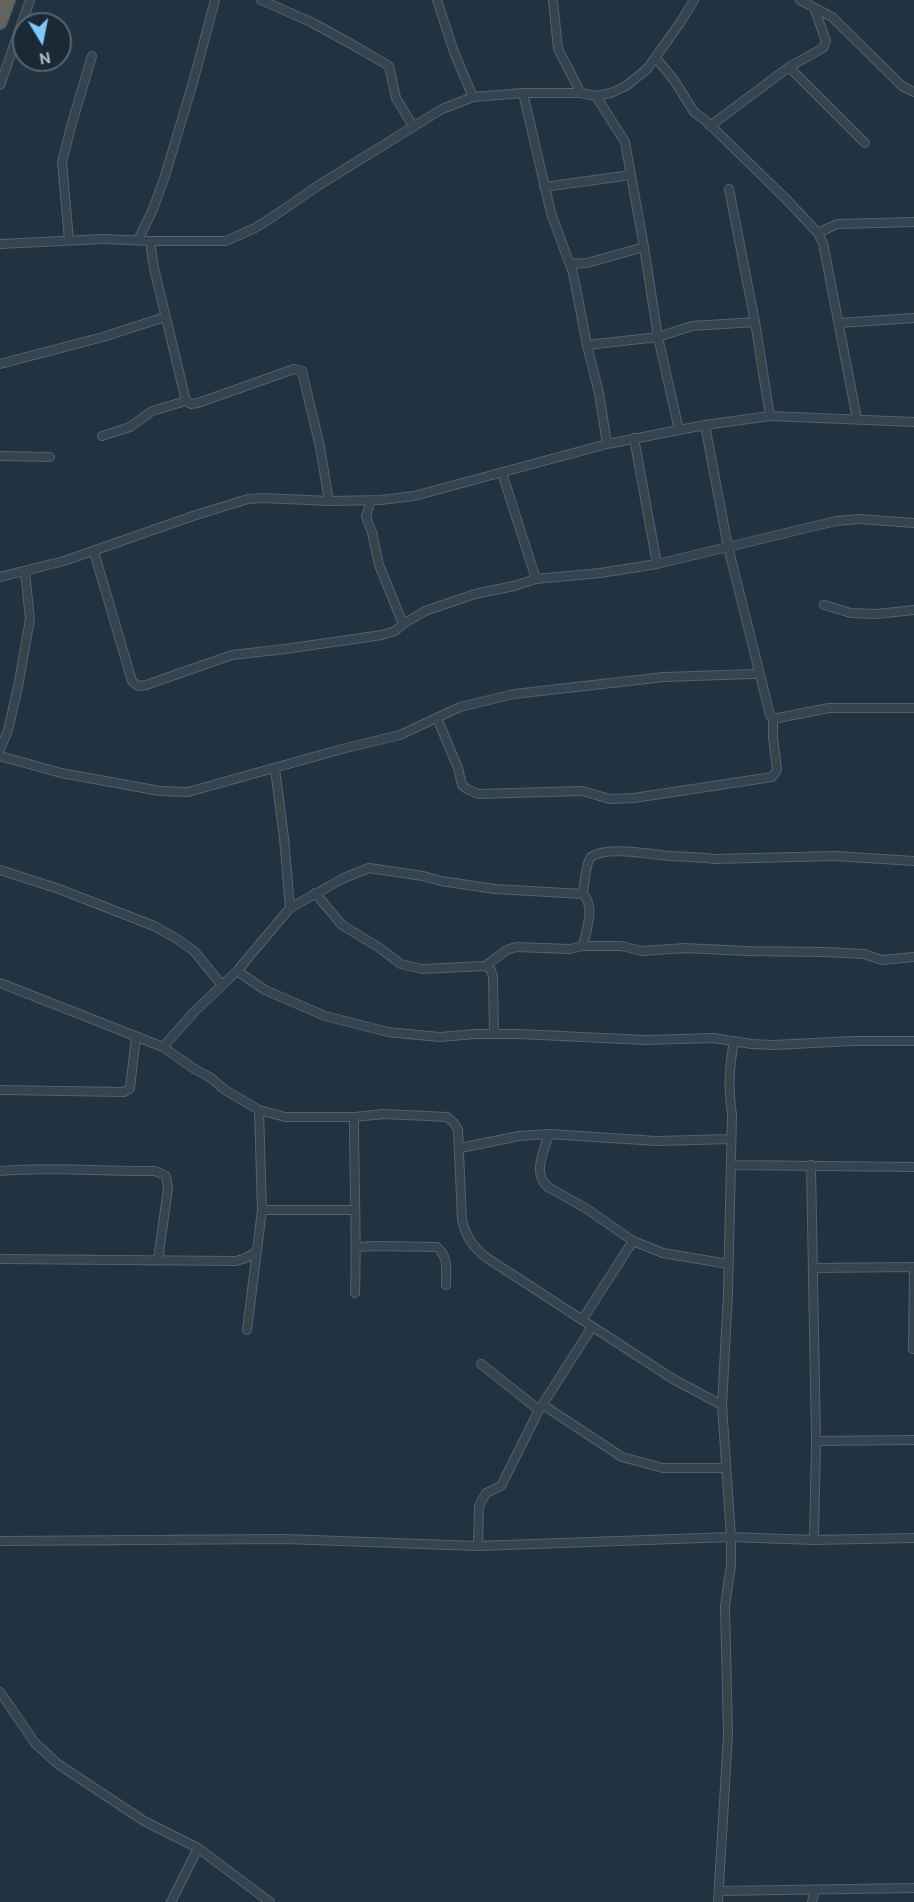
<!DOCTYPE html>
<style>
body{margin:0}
#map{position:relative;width:914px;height:1902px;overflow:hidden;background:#213340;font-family:Cabin,sans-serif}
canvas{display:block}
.north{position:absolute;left:12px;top:12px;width:60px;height:60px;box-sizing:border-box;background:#1a2934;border:2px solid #566570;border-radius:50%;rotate:170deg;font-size:16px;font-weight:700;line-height:24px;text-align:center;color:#b1bfcb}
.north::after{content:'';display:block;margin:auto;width:21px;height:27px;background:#82c6ff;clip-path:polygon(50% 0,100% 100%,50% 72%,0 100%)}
</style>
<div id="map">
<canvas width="914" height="1902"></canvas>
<div class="north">N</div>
</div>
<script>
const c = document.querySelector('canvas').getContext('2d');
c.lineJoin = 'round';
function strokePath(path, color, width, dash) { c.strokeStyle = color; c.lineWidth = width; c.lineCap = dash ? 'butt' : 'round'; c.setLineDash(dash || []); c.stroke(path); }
const minor = new Path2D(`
 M261 0 313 23 360 49 389 66 396 98 413 126
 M437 0 454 52 473 97
 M553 0 558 49 581 93
 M800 0 832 17 902 86 914 92
 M656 58 674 80 694 112 706 121 786 199 818 233 823 243 857 419
 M789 67 865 143
 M0 85 30 0
 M523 93 551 213 573 273 587 345 599 393 607 444
 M596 96 625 142 644 247 658 337 679 430
 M710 126 789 67 823 48 826 41 815 10
 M544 187 631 175
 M729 189 755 322 770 416
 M818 233 837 224 914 222
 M69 240 62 162 72 123 92 56
 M138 240 153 209 164 179 194 79 215 0
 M150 241 154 268 186 401 191 404 198 403 294 369 302 371 320 447 329 501
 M0 244 103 239 150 241H226L255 228 274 216 319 185 442 109 473 97 523 93H581L596 96 611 93 626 86 647 69 680 23 694 0
 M570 264 587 263 644 247
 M839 323 914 318
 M587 345 658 337 692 326 755 322
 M0 364 103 337 165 317
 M102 436 130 427 152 411 186 401
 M634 438 657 564
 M0 456 50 457
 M502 473 536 579
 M371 500 366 517 372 532 379 565 403 624
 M94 552 132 681 138 686 146 685 232 655 285 649 382 635 395 631 403 624 425 611 475 594 514 586 536 579 600 573 657 564 836 521 859 519 914 523
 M0 577 64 561 193 516 248 499 263 498 329 501 381 500 414 496 607 444 705 425 770 416 914 422
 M824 605 851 613 876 614 914 610
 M437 718 458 768 462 785 467 789 478 794 582 791 610 799 634 798 772 777 777 770 773 737V719L770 715 728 547 705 425
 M773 719 829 708H914
 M0 750 8 730 18 687 30 619 25 572
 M0 756 61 773 160 791 188 792 342 749 400 735 460 707 514 694 664 677 753 674 758 672
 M275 769 284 838 290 908
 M0 870 59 889 154 926 177 939 194 951 221 984
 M315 893 342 925 378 947 401 964 422 969 485 966 491 970 493 977 494 1034
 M583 894C584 886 586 862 591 857 606 845 653 855 671 856 685 857 699 857 714 859L835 856 914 861
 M485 966 507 950 516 947 570 949 583 946
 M237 971 265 990 325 1016 388 1032 418 1035 440 1037 475 1034H519L645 1040 713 1038 752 1044 773 1045 853 1041H914
 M0 983 163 1047 193 1068 211 1078 225 1090 259 1110 285 1117H354L384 1114 447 1117 454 1123 458 1130 462 1220C466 1237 473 1247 487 1258L673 1379 722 1405
 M163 1047 195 1011 237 971 290 908 344 878 369 868 423 876 441 881 495 889 583 894C596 908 586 929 583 946H621L642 951 685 948 745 951 824 952 864 954 882 960 914 957
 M0 1090 124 1092 130 1088 136 1037
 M354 1117C354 1176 357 1234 355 1293
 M549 1134C544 1151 532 1174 548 1187L587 1209 633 1241 663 1253 728 1264
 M460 1148 519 1136 549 1134 656 1141 731 1139
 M731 1165 914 1167
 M811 1165 816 1441 814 1540
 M0 1171C51 1166 103 1172 155 1171L166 1176 168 1188 158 1260
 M262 1210H354
 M357 1247 376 1246 437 1247C449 1257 446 1271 446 1285
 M0 1259 236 1261 246 1258 257 1251
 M814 1268 914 1267
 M582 1320 633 1241
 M247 1330 262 1210 259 1110
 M913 1349 914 1267
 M481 1364 539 1410
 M543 1405 622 1457 663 1468H726
 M816 1441 914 1440
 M0 1541 285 1539 478 1546 731 1537 814 1540 914 1538
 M478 1546 479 1506 486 1493 501 1486 539 1410 592 1327
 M0 1692 35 1743 58 1764 144 1821 198 1848 270 1902
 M719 1891 914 1888
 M171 1902 198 1848
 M718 1902 728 1735 725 1606 731 1565V1537L722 1405 728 1294 732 1115C728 1088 729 1069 734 1041
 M812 1902 815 1890`);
const trunk = new Path2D(`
 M0 22 8 0`);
strokePath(minor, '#53626d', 10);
strokePath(trunk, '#404f5a', 16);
strokePath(minor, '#35444f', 8);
strokePath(trunk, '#646360', 14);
</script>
